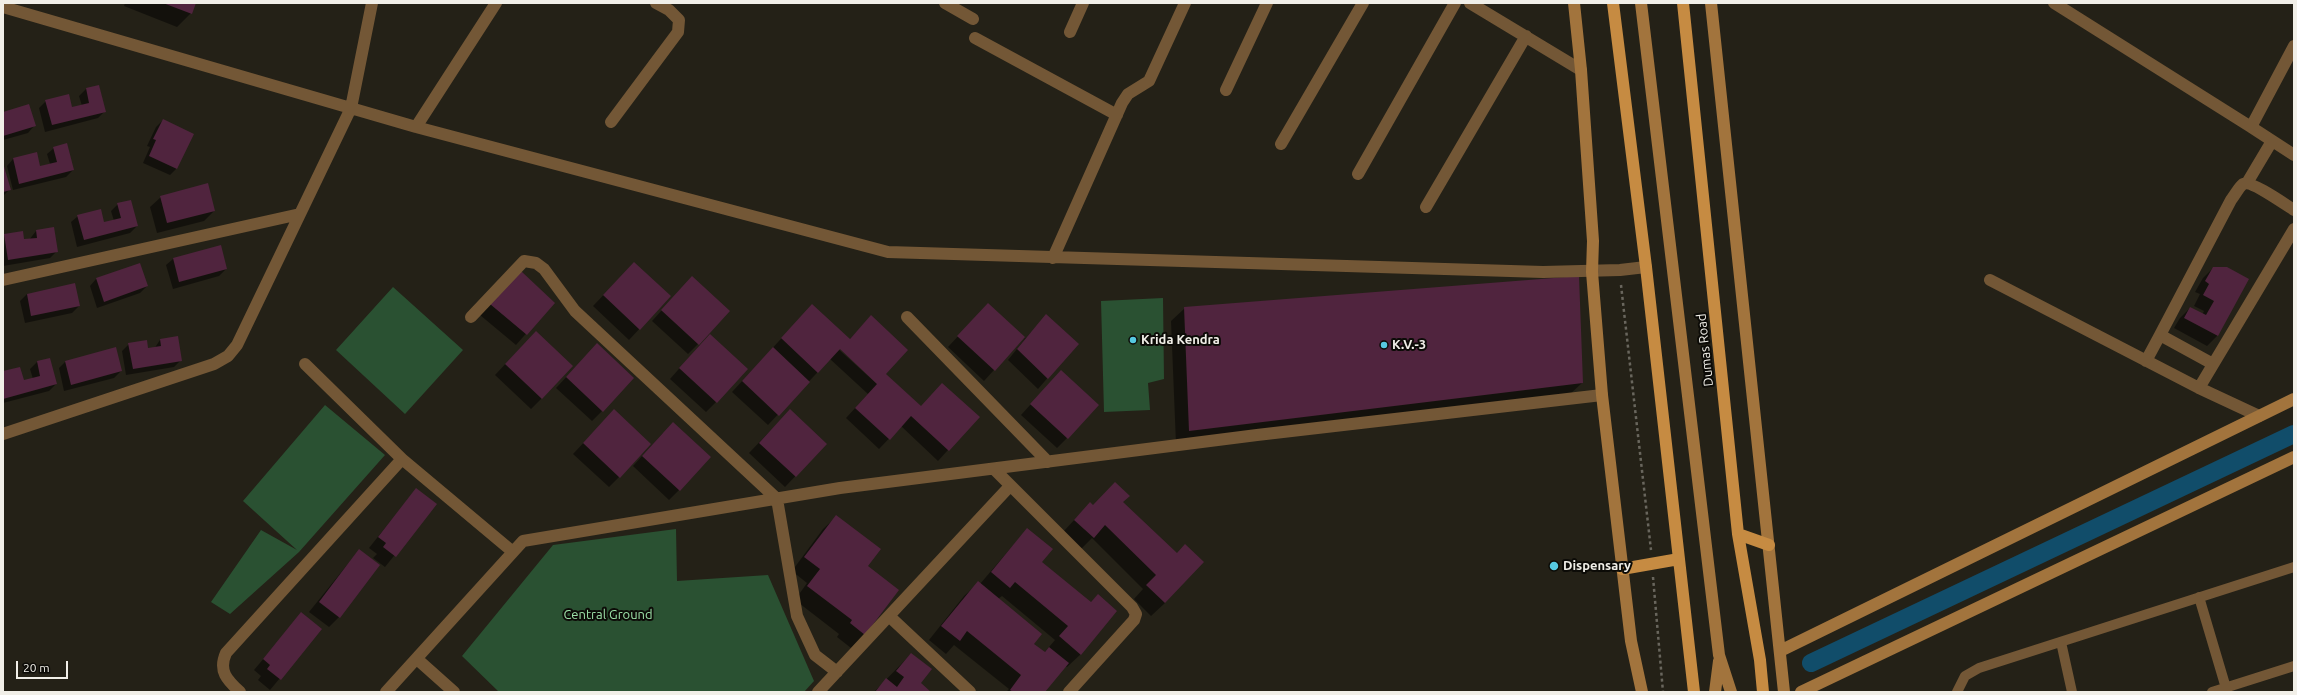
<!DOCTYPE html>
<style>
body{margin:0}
#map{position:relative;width:2297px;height:695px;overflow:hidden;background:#242117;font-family:Ubuntu,sans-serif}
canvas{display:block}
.frame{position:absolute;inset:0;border:4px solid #f1efe8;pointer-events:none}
.scale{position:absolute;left:16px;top:661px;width:52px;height:18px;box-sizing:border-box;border:2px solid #f1efe8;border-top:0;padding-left:5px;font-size:12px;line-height:14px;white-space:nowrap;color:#f1efe8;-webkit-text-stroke:3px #0c0b07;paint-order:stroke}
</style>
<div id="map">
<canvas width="2297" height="695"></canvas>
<div class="frame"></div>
<div class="scale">20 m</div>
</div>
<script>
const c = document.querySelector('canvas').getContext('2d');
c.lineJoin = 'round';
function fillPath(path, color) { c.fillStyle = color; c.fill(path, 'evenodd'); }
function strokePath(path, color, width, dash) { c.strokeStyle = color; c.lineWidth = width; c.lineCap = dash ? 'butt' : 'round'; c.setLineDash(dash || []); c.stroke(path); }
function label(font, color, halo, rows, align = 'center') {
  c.font = font + ' Ubuntu,sans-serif'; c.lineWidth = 4; c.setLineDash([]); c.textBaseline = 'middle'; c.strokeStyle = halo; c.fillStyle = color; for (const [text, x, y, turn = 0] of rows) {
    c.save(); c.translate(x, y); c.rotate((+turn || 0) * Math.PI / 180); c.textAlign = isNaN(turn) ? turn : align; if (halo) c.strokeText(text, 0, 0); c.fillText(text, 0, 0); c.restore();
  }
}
const green = new Path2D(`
 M393 287 463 350 405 414 336 350Z
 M1163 298 1164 379 1148 383 1150 410 1104 412 1101 301Z
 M325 405 385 455 299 552 230 614 211 602 261 530 297 550 243 501Z
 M676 529 677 581 768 575 814 681 804 692H499L462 656 553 545Z`);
const shadow = new Path2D(`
 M125 3H195L191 13 177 27 124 6Z
 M99 86 105 111 98 118 45 132 39 108 46 101 72 108 82 106 79 96 86 89Z
 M3 113 34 126 28 133 3 140Z
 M163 120 177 168 170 175 143 163 150 147 147 146 156 127Z
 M54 148 73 170 66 177 13 190 7 166 13 159 39 167 50 164 47 154Z
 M3 164 10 189 3 196Z
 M161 197 214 211 204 221 157 233 150 207Z
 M118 204 137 226 130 233 77 247 71 222 78 216 104 223 114 221 111 211Z
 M53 228 57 251 50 258 3 266 5 235 24 241 29 240 36 231Z
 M173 259 226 269 219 276 173 289 166 265Z
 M634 263 670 296 629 340 593 306Z
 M2213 268 2247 279 2217 336 2207 346 2174 328 2180 318 2190 308 2202 315 2204 311 2194 306 2200 294 2195 292 2203 278Z
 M96 279 147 286 140 293 97 308 90 286Z
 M511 282 553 303 516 345 480 315Z
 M682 288 698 344 688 354 652 321Z
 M27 294 79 306 72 313 25 323 20 301Z
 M988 304 1025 339 1046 316 1077 344 1038 389 1008 360 1025 339 1023 338 984 381 948 347Z
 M1185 308 1582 383 1568 396 1176 444 1171 321Z
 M802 316 849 340 871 316 884 374 920 407 978 417 938 461 901 426 879 449 846 418 868 394 830 359 768 425 732 392ZM837 345 878 383 877 384 836 347Z
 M177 337 181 360 174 367 126 375 122 351 129 344 148 350 154 349 160 340Z
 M526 342 542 398 531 409 495 375Z
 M700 345 716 402 706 412 670 379Z
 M587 355 602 411 592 421 556 388Z
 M37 362 56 384 49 391 3 403V372L23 381 33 379 30 369Z
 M65 362 121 371 114 378 64 391 59 368Z
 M1051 382 1067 438 1057 448 1021 415Z
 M790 410 826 444 785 487 749 453Z
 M604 421 619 477 609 487 573 454Z
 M663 433 679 490 669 500 633 466Z
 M416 489 436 504 385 567 373 558 377 554 369 548Z
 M1121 502 1176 554 1165 603 1151 616 1134 599 1143 589 1092 538 1080 550 1062 533 1077 517 1093 506Z
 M837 516 866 566 864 634 851 648 837 637 839 634 795 600 807 583 792 571 823 529Z
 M1027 529 1041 562 1090 603 1098 595 1081 654 1067 667 1065 666 1044 692H1006L1009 689 954 645 946 654 929 640 964 596 978 583 980 584ZM1002 596 1055 640 1044 653 1033 644 998 599Z
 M359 550 339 617 329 627 309 612Z
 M302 613 321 629 270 690 258 680 261 676 254 670Z
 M911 654 919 684 930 692H874Z`);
const canal = new Path2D(`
 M1811 663 2294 434`);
const building = new Path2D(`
 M163 3H196L192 14Z
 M99 85 106 112 52 125 45 100 69 94 72 107 89 103 86 88Z
 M29 104 36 126 3 136V112Z
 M163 119 194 134 177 169 149 156 156 140 153 139Z
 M67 143 74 170 19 184 13 158 37 152 40 166 57 162 53 147Z
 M3 163 11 190 3 192Z
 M208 183 215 211 167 223 160 196Z
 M131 200 138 226 84 240 77 215 101 209 104 222 121 218 117 203Z
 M54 227 58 252 8 260 4 234 23 231 24 239 37 238 36 230Z
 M221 245 227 269 179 282 173 258Z
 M634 262 671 296 640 330 603 295Z
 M140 263 148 286 104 302 96 278Z
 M2213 267H2227L2249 279 2218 336 2184 318 2190 307 2206 315 2214 301 2203 295 2209 284 2205 281Z
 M521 271 555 303 527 335 490 304Z
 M692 276 730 311 699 345 661 310Z
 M1579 276 1583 383 1189 431 1184 307Z
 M75 283 80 306 31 316 27 294Z
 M988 303 1025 337 995 371 957 336Z
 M812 304 850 339 871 315 908 350 886 374 921 406 942 383 980 417 949 451 911 416 890 440 855 408 877 384 840 349 818 373 781 338Z
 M1046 314 1079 344 1048 379 1017 349Z
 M536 331 573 366 542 399 505 364Z
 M710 334 748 369 717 403 679 368Z
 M178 336 182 361 133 369 128 343 147 340 148 348 161 346 160 339Z
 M597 343 634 378 603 412 566 377Z
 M116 347 122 371 71 385 65 361Z
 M773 347 810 382 779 416 742 381Z
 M50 358 57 384 3 399V371L20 367 24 380 40 376 37 361Z
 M1061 370 1099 405 1068 439 1030 404Z
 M614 409 651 444 620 478 583 443Z
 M790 409 827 444 796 477 759 443Z
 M673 422 711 457 680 491 642 456Z
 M1115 482 1130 496 1123 502 1177 553 1185 544 1204 562 1165 603 1146 585 1156 575 1105 525 1094 538 1074 520 1090 502 1093 505Z
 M416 488 437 504 396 557 383 547 386 543 378 537Z
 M836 515 881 549 868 566 899 590 865 635 850 623 852 620 807 586 820 569 804 557Z
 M1027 528 1053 549 1042 562 1091 602 1098 594 1117 611 1081 655 1059 636 1068 626 1015 582 1010 588 991 572Z
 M359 549 380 565 340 618 319 602Z
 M978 581 1042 634 1034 644 1045 652 1049 647 1069 663 1045 692H1013L1010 690 1021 675 967 631 960 641 941 626Z
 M301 612 322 629 281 680 267 669 270 665 263 659Z
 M911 653 932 669 921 683 931 692H875L886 678 897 687 904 677 896 671Z`);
const path = new Path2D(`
 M1621 285 1651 550
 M1653 577 1663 692`);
const lane = new Path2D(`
 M2199 597 2226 688
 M2061 642 2072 692
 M1957 692 1965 676 1979 668 2294 567
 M2212 692 2294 666`);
const street = new Path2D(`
 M945 3 973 19
 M1470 3 1581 70
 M2054 3 2251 127
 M3 7 416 127 888 252 1543 272 1620 270 1646 267
 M1070 32 1083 3
 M975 38 1117 115
 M2294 46 2251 127 2294 155
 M1226 90 1267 3
 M611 122 678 32 679 20 669 10 656 3
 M416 127 496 3
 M1281 144 1363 3
 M1358 174 1455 3
 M2247 183 2272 141
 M1426 207 1526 36
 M1053 258 1122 103 1128 94 1149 81 1185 3
 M3 280 300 214
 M1990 280 2199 388 2259 416
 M471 317 524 261 536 263 544 269 575 311 777 499 797 616 815 655 837 672
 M907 317 1048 462
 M2160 335 2231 200C2235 195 2239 187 2243 184 2251 180 2286 205 2294 210
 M2146 361 2160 335 2213 364
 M305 364 402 459
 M2199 388 2294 229
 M3 434 214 364 228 356 237 345 351 108 372 3
 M994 469 1132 607 1136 614 1134 620 1069 692
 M889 616 970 692
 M417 659 454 692
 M240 692C227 680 218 671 226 653L402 459 513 552
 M386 692 523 541 840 488 1257 435 1602 395
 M818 692 1010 486`);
const secondary = new Path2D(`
 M1574 3 1581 70 1593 241 1592 272 1602 395 1631 641 1642 692
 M1641 3 1719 655 1731 692
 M1711 3 1784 692
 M1780 651 2294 399
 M1715 692 1719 661
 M1801 692 2294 457`);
const primary = new Path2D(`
 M1613 3 1646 267 1694 692
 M1683 3 1738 534 1760 660 1763 692
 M1738 534 1769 545
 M1622 569 1679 559`);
const markers = [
 [1133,340,4,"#56c9e1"],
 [1384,345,4,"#56c9e1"],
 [1554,566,5,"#56c9e1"]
];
const poiNames = [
 ["Krida Kendra",1141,340],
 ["K.V.-3",1392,345],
 ["Dispensary",1563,566]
];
const streetNames = [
 ["Dumas Road",1705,350,-96]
];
const parkNames = [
 ["Central Ground",608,615]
];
fillPath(green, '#2a5132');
fillPath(shadow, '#0007');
strokePath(canal, '#114d6a', 18);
fillPath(building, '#50243e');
strokePath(path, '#69665d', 2.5, [3, 3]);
strokePath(lane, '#735736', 10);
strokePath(street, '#735736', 12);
strokePath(secondary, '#a2743d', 12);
strokePath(primary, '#c68b42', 12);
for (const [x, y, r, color] of markers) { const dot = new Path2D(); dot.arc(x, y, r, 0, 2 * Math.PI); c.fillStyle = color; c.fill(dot); strokePath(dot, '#0c0b07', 1.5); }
label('bold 13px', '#f1efe8', '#0c0b07', poiNames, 'left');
label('13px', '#f1efe8', '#0c0b07', streetNames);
label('13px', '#9be0a7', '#0c0b07', parkNames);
</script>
